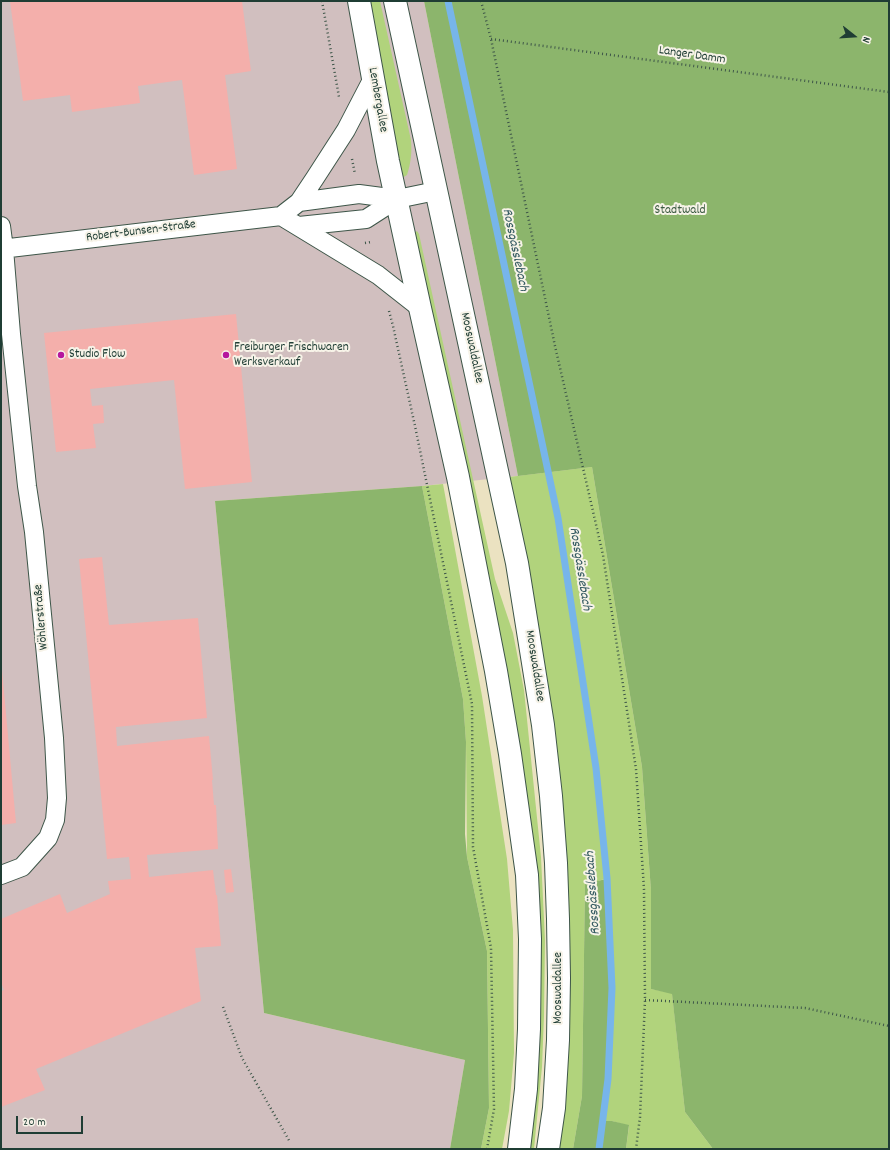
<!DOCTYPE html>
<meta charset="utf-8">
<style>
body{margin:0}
#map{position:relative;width:890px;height:1150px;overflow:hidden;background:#ebe2c1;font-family:Dekko,sans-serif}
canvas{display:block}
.frame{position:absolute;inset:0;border:2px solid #1f3d34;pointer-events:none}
.north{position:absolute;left:834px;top:16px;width:40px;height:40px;-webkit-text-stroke:3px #f7f3e8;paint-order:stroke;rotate:107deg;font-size:11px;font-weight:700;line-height:16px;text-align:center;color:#1f3d34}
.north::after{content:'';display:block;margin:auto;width:14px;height:18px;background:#1f3d34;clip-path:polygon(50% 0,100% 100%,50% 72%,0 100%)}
.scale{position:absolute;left:16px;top:1116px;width:67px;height:18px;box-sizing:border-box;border:2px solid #1f3d34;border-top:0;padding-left:5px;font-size:12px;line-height:14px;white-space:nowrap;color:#1f3d34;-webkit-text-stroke:3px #f7f3e8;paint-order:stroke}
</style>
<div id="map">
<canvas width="890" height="1150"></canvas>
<div class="frame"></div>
<div class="north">N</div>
<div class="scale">20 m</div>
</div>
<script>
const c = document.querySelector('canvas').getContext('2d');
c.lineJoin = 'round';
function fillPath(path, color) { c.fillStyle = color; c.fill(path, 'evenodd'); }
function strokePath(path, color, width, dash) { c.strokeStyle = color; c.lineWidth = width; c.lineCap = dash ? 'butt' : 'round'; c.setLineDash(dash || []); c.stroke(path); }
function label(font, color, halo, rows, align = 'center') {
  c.font = font + ' Dekko,sans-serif'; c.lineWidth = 4; c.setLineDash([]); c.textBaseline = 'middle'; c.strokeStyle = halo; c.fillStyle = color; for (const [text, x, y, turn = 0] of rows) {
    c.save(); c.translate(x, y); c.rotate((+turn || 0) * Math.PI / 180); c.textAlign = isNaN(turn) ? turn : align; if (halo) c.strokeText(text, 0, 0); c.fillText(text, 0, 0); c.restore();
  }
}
const industrial = new Path2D(`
 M1 1H424L518 476 422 486 215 501 264 1013 465 1060 450 1149H1Z`);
const green = new Path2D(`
 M368 1H380L411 140C412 152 411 163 407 175L402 178Z
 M417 231 419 234 495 579 513 633 524 690 541 857 545 940 544 1016 542 1067 534 1149H529L538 1067 541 1016 539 940 414 233Z
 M592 467 642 767 651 891V989L672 993 685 1112 713 1149H626L629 1126 612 1121H604L609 1079 613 988 608 878 585 885 582 1096 573 1149H557L567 1034 509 477Z
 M443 484 482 696 507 859 513 930 514 1053 509 1111 502 1149H481L489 1108 487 951 467 857 466 742 463 699 422 486Z`);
const forest = new Path2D(`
 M424 1H889V1149H713L685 1112 672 994 651 989V891L642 767 592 467 518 476Z
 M422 486 463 699 466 742 465 834 467 857 487 951 489 1108 481 1149H450L465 1060 264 1013 215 501Z
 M606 879 610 988 606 1079 601 1121H612L629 1125 626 1149H573L582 1096 585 884Z`);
const stream = new Path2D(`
 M448 1 558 518 596 768 607 878 612 988 608 1079 599 1149`);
const building = new Path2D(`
 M10 1H242L251 71 225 75 237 169 194 175 182 80 138 86 140 103 72 112 70 95 23 101Z
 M236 314 252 482 185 489 174 380 90 389 92 406 103 405 104 423 93 424 96 448 56 452 44 333Z
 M102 557 109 625 198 618 207 718 116 727 117 746 209 736 213 780H212L214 805H216L218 849 147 855 149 877 213 870 216 895H217L221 946 195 948 201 1001 36 1069 45 1090 1 1107V991L4 990 1 982V919L60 894 67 913 110 894 108 881 131 879 129 857 107 859 79 559Z
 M1 670H2L16 823 1 825Z
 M231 869 234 892 226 893 224 870Z`);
const path = new Path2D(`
 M322 1 339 97
 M481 1 491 39 555 346 603 555 636 769 644 889 645 1000 640 1117 636 1149
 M491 39 889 92
 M352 159 355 174
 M365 243 371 242
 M389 311 393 326 415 426 472 704 473 847 491 948 494 1109 487 1149
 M645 1000 805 1008 889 1026
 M223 1007 242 1058 290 1142`);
const street = new Path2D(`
 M299 202 359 194 397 199 436 191
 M281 216 378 275 420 308
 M1 226 4 249 11 334 27 486 34 532 54 738 57 798 55 820 48 838 22 867 1 875
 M299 226 366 219 397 199
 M1 249 281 216 299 202 315 178 346 130 373 78`);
const primary = new Path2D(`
 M359 1 388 161 420 308 458 477 496 671 510 754 527 875 530 939 529 1029 526 1089 519 1149
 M395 1 517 563 543 725 551 796 556 863 558 919 559 978 558 1040 554 1108 548 1149`);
const markers = [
 [61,355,4,"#b5179e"],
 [226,355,4,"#b5179e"]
];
const streetNames = [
 ["Langer Damm",692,56,8],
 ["Lembergallee",377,100,80],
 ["Robert-Bunsen-Straße",141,232,-7],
 ["Mooswaldallee",471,348,78],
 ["Wöhlerstraße",42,617,-95],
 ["Mooswaldallee",534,666,81],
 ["Mooswaldallee",559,988,-90]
];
const parkNames = [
 ["Stadtwald",680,211]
];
const poiNames = [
 ["Freiburger Frischwaren",234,348],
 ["Werksverkauf",234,363],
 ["Studio Flow",69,355]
];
const waterNames = [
 ["Rossgässlebach",514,250,78],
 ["Rossgässlebach",579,569,81],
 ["Rossgässlebach",594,893,-94]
];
fillPath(industrial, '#d1bfbf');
fillPath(green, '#b1d37c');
fillPath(forest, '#8cb56c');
strokePath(stream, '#77b5ea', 7);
fillPath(building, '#f4afab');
strokePath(street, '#3e5649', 20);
strokePath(primary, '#3e5649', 24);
strokePath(path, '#3e5649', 2.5, [1, 3]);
strokePath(street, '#fff', 18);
strokePath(primary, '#fff', 22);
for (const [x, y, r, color] of markers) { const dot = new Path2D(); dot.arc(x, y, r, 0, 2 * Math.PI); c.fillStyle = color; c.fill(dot); strokePath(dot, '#f7f3e8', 1.5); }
label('13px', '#1f3d34', '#f7f3e8', streetNames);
label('13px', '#3c5b42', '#f7f3e8', parkNames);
label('13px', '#1f3d34', '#f7f3e8', poiNames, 'left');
label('italic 14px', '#355b62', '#f7f3e8', waterNames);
</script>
